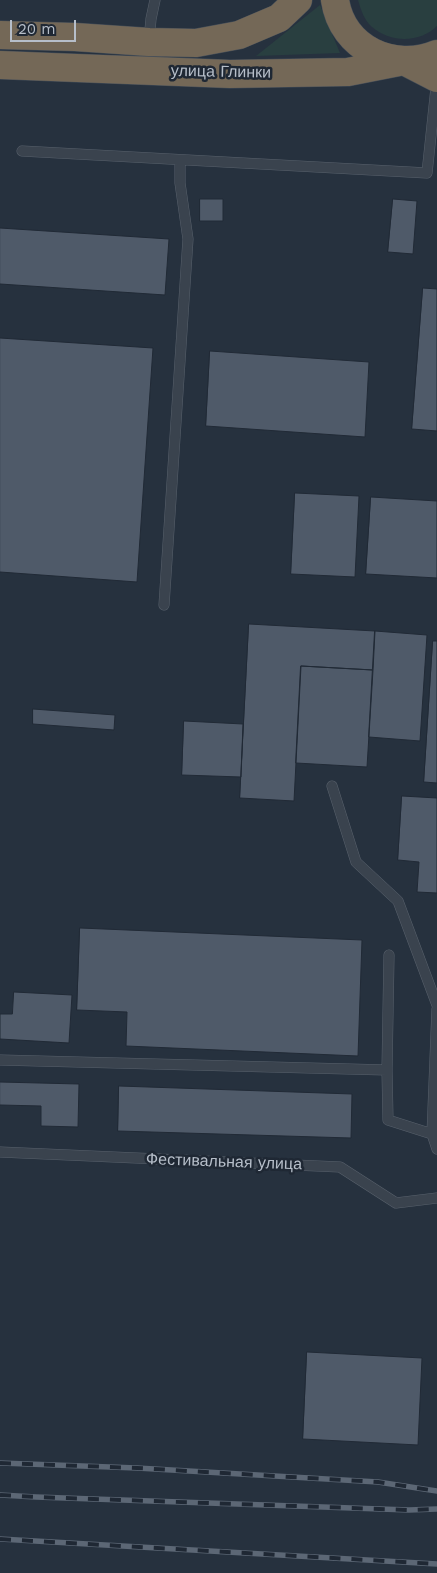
<!DOCTYPE html>
<meta charset="utf-8">
<style>
body{margin:0}
#map{position:relative;width:437px;height:1573px;overflow:hidden;background:#26313e;font-family:"Work Sans",sans-serif}
canvas{display:block}
.scale{position:absolute;left:10px;top:20px;width:66px;height:22px;box-sizing:border-box;border:2px solid #b6bec9;border-top:0;padding-left:6px;font-size:15px;line-height:18px;white-space:nowrap;color:#b6bec9;-webkit-text-stroke:4px #1f2834;paint-order:stroke}
</style>
<div id="map">
<canvas width="437" height="1573"></canvas>
<div class="scale">20 m</div>
</div>
<script>
const c = document.querySelector('canvas').getContext('2d');
c.lineJoin = 'round';
function fillPath(path, color) { c.fillStyle = color; c.fill(path, 'evenodd'); }
function strokePath(path, color, width, dash) { c.strokeStyle = color; c.lineWidth = width; c.lineCap = dash ? 'butt' : 'round'; c.setLineDash(dash || []); c.stroke(path); }
function label(font, color, halo, rows, align = 'center') {
  c.font = font + ' "Work Sans",sans-serif'; c.lineWidth = 5; c.setLineDash([]); c.textBaseline = 'middle'; c.strokeStyle = halo; c.fillStyle = color; for (const [text, x, y, turn = 0] of rows) {
    c.save(); c.translate(x, y); c.rotate((+turn || 0) * Math.PI / 180); c.textAlign = isNaN(turn) ? turn : align; if (halo) c.strokeText(text, 0, 0); c.fillText(text, 0, 0); c.restore();
  }
}
const green = new Path2D(`
 M358 0H437V26C420 43 391 43 372 27 364 20 361 10 358 0Z
 M320 5 340 53 256 56Z`);
const building = new Path2D(`
 M200 199H223V221H200Z
 M393 199 417 201 413 254 388 252Z
 M0 228 169 239 165 295 0 284Z
 M423 288 437 289V431L412 429Z
 M0 338 153 348 137 582 0 572Z
 M210 351 369 362 365 437 206 426Z
 M295 493 359 496 355 577 291 574Z
 M371 497 437 501V578L366 574Z
 M249 624 375 631 373 670 301 666 294 801 240 798Z
 M375 631 427 635 420 741 369 737Z
 M433 641H437V783L424 782Z
 M301 666 373 670 367 767 296 763Z
 M33 709 115 715 114 730 33 724Z
 M184 721 243 724 241 777 182 775Z
 M402 796 437 798V893L417 892 419 862 398 860Z
 M80 928 362 940 358 1056 126 1046 127 1012 77 1010Z
 M14 992 72 995 69 1043 0 1039V1014H12Z
 M0 1082 79 1084 78 1127 41 1126V1106L0 1105Z
 M119 1086 352 1094 351 1138 118 1131Z
 M307 1352 422 1358 418 1445 303 1439Z`);
const lane = new Path2D(`
 M149 41 151 19 155 0
 M22 151 427 173 437 78
 M164 605 188 239 180 183V160
 M332 786 356 862 398 901 437 1005
 M389 955 387 1070 388 1120 432 1134
 M437 1009 432 1134 437 1149
 M0 1060 387 1070
 M0 1152 340 1167 396 1203 437 1198`);
const highway = new Path2D(`
 M335 0C342 49 394 72 437 54
 M0 35 75 37 149 42 196 43 239 35 279 18 298 0
 M0 65 230 74 348 72 404 61 437 78`);
const rail = new Path2D(`
 M0 1463 137 1468 378 1482 437 1491
 M0 1495 36 1497 409 1510 437 1509
 M0 1539 437 1564`);
const streetNames = [
 ["улица Глинки",221,72,1],
 ["Фестивальная улица",224,1162,2]
];
fillPath(green, '#293f40');
fillPath(building, '#4f5a69');
strokePath(building, '#212a36', 1);
strokePath(lane, '#58616c', 11);
strokePath(highway, '#454e59', 29);
strokePath(lane, '#3a434e', 10);
strokePath(highway, '#746857', 28);
strokePath(rail, '#5c6775', 5.5);
strokePath(rail, '#1f2834', 4, [11]);
label('16px', '#b6bec9', '#1f2834', streetNames);
</script>
